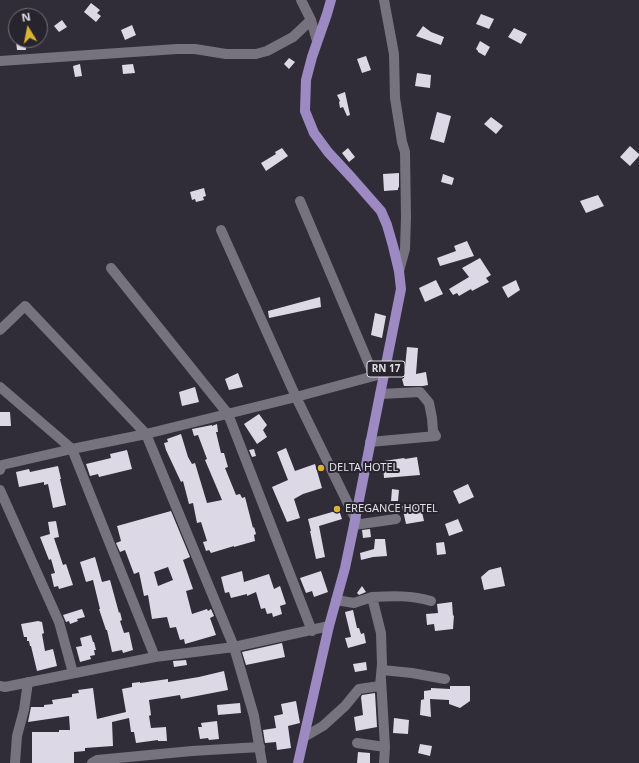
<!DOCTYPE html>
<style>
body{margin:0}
#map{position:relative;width:639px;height:763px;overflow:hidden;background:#302d38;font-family:"Noto Sans",sans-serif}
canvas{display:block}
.north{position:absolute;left:8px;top:8px;width:40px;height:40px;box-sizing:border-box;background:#27242d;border:1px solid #716f77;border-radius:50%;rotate:350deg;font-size:11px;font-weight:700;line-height:16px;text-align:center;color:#e1dfe6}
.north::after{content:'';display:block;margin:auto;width:14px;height:18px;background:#dcb233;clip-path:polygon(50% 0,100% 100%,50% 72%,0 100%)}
</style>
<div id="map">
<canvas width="639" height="763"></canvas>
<div class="north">N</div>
</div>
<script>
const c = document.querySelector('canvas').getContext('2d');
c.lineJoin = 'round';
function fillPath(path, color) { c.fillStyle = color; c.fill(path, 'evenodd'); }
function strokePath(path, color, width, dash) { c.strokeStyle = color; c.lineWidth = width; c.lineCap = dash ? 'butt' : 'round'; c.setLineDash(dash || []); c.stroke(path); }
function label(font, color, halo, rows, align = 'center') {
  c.font = font + ' "Noto Sans",sans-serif'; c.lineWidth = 4; c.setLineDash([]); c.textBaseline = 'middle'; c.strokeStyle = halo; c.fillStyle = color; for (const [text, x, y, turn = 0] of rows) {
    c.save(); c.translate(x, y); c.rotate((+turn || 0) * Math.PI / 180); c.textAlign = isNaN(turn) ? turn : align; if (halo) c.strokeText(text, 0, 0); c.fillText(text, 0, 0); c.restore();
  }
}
const building = new Path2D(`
 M91 3 100 10 97 13 101 16 96 22 84 12Z
 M481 14 494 19 489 29 476 24Z
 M62 20 67 27 59 32 54 26Z
 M132 25 136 35 125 40 121 30Z
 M423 26 431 32 444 37 441 45 416 36Z
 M514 28 527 34 521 44 508 37Z
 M16 41H25L26 50H17Z
 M480 41 490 47 485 56 478 52V51L476 49Z
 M366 56 371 70 362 73 357 59Z
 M289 58 295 62 289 69 284 64Z
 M80 64 82 76 75 77 73 66Z
 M133 64 135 73 123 74 122 65Z
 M417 73 431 75 430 88 415 86Z
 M345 92 350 115 347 116 343 107 340 108 339 102 340 101 337 95Z
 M437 112 451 116 444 143 430 139Z
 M491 117 503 126 496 134 484 124Z
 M630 146 639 154V156L630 166 620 157Z
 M282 148 288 156 266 171 261 163 276 154 275 152Z
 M348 148 355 157 349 162 342 153Z
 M399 173V187L398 188V190L384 191 383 174Z
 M443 174 454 178 452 185 441 182Z
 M204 188 206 196 203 197 204 200 196 202 195 199 192 200 190 192Z
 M598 195 604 206 586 213 580 201Z
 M467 241 474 256 440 266 437 258 456 251 454 246Z
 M480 258 491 275 486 278 489 282 472 291 471 289 459 296 457 293 453 295 449 289 469 277 462 268Z
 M436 280 443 294 425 302 419 288Z
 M516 280 520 290 508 298 502 287Z
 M320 297 321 307 269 318 268 311Z
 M375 313 386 316 382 338 371 335Z
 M407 347 418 348 416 374 426 372 428 385 423 386H404L402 379 404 378Z
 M238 373 243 387 229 390 225 379Z
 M195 387 199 402 182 406 179 392Z
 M0 412H10L11 426H0Z
 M259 414 267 425 263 430 267 437 257 444 244 424Z
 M217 424 218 432H216L221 453H224L228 467 225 468 236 495 240 494 242 498 245 497 253 528 254 527 256 534 254 535 255 541 234 547V546L211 553 209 550 206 551 203 542 207 541 201 522 197 523 193 503 189 504 183 481 181 482 166 450 164 443 168 442 167 439 181 434 188 457 192 464 195 463 207 503 222 500 205 460 207 459 198 435 194 436 192 429 212 425V426Z
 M286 448 295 471 315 464 322 488 303 494 294 499 300 518 287 522 272 487 288 480 277 452Z
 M254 449 256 456 252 457 249 450Z
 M127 450 132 469 99 477 98 474 90 476 86 464 111 458 110 454Z
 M417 457 420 475 384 478 383 463H384V461L404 458 405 459Z
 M58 466 61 479H60L66 505 53 508 48 484 44 485V482L19 487 16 472 29 469 30 472Z
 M468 484 474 497 459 504 453 491Z
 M392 489 399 490 398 501H391Z
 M420 503 424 521 406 524 402 506Z
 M339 510 342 519 319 526 325 557 316 559 310 531H311L308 519Z
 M171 511 190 557 183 560 193 589 186 591 192 614 207 609 208 611 211 609 214 616 210 618 216 635 185 644 184 639 180 640 176 627 170 628 167 617 152 619 148 595 144 596 139 572 134 574 125 550 120 552 116 543 121 541 117 526ZM168 567 173 580 158 586 154 572Z
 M458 519 463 531 449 536 445 524Z
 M56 521 59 537 54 538 63 565 66 564 73 585 59 589 58 586 54 587 51 574 55 573 51 559 49 560 40 537 50 534 48 522Z
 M370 529 371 537 363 538 362 530Z
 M375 539H385L387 556 373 557 361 560 360 553 374 549Z
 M444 542 446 554 437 555 436 543Z
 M95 557 102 582 110 580 119 613 120 612 122 620 120 621 124 633 129 632 133 650 123 653 122 650 112 652 107 630H106L99 609H100L93 580 86 582 80 562Z
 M501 567 505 586 484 590 481 577 489 570Z
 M242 571 244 582 269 574 274 589 280 586 286 604 280 606 282 614 273 617 272 613 267 614 265 608 261 609 256 592 247 596V594L231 598 229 592 225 593 221 577Z
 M321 571 328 592 314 597 312 591 306 593 300 578Z
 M362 586 366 592 359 595 357 593Z
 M452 602 453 616 454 615 453 629 435 631 434 624 427 625 426 614 438 613 437 604Z
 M82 609 85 617 77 619 78 621 70 624 69 621 66 622 63 615Z
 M353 610 357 628H359L361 634 364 633 366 643 348 648 345 638 351 637 345 612Z
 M38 621 42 622 44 633 42 634 45 651 53 649 57 666 37 671 31 646H30L29 641H27V637H24L21 624Z
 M91 635 93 642H94L96 650H94L95 655 90 656 91 659 80 662 76 647 82 646 80 638Z
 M282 643 285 657 246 665 242 652Z
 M186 660 187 665 174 667 173 661Z
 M366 662 367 670 355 672 353 664Z
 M224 671 228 690 181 699 180 695 149 700 151 715 149 716 151 728 166 727 167 741H158V740L136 743 134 732H131L129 718 112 722 113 746 85 748V751L74 752V763H32V732H59V730H70L69 716 28 722 31 707H44V705L53 704 52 700 72 697V694L79 693 78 690 93 688 97 719 126 712 122 689 132 687V683L140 682V683L168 679V682L199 677Z
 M450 686H470V701L460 708 449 704V700L430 699 431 717 420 715 421 700 425 699H424V691L431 690V688L450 689Z
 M375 693 377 727 356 731 354 717 363 715 361 697 362 695Z
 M296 701 300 723 288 726 291 748 277 750 276 742 265 743 263 730 276 728 274 716 283 714 281 704Z
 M240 703 241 713 218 715 217 705Z
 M394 718 409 720 408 734 393 733Z
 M217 721 219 739 209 740 208 738 200 739 198 727H202L201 723Z
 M420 744 432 746 430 756 418 753Z
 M358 752 370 753V763H357Z`);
const minor = new Path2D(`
 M301 0 311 20 317 41
 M384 0 394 54 395 98 402 142 405 152 406 217 405 249 399 271
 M0 61 177 49H195L226 54H256L267 51 293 37 311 20
 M300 201 374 376
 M221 230 296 397 356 520
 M111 268 228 414 312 631
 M0 330 25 306 146 434 234 647 254 716 262 763
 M0 387 72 449 155 657
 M370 442 436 436 433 431 432 418 429 403 420 392 380 394
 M0 470 2 465 72 449 146 434 296 397 385 373
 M0 490 59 622 73 673
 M354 525 396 519
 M372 597C391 596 412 595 431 601
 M382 670 412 673 445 679
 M381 679 385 747 384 763
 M0 686 5 687 155 657 234 647 329 626
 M304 737 323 726 345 706 359 689 380 686 382 664 381 633 372 597 354 603 336 600
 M357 743 385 747
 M15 763 17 736 24 710 28 682
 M92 763 97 760 192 751 260 747`);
const major = new Path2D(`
 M298 763 329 626 345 568 354 525 401 289 399 271 393 246 387 225 381 211 352 178 328 152 314 133 305 111 306 80 312 57 327 14 331 0`);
const markers = [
 [321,468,4,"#dcb233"],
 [337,509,4,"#dcb233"]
];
const shields = [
 [386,369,38]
];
const shieldNames = [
 ["RN 17",386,369]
];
const poiNames = [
 ["DELTA HOTEL",329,468],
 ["EREGANCE HOTEL",345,509]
];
fillPath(building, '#dcd8e6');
strokePath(minor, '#76737f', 10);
strokePath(major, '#9e8ac3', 10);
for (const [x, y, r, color] of markers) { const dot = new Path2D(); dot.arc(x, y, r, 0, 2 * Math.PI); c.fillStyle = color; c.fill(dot); strokePath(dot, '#27242d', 1.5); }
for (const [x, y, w] of shields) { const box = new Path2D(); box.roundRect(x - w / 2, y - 8, w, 16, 3); c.fillStyle = '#27242d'; c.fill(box); strokePath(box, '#e1dfe6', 1); }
label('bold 10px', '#e1dfe6', null, shieldNames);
label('11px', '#e1dfe6', '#27242d', poiNames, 'left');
</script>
